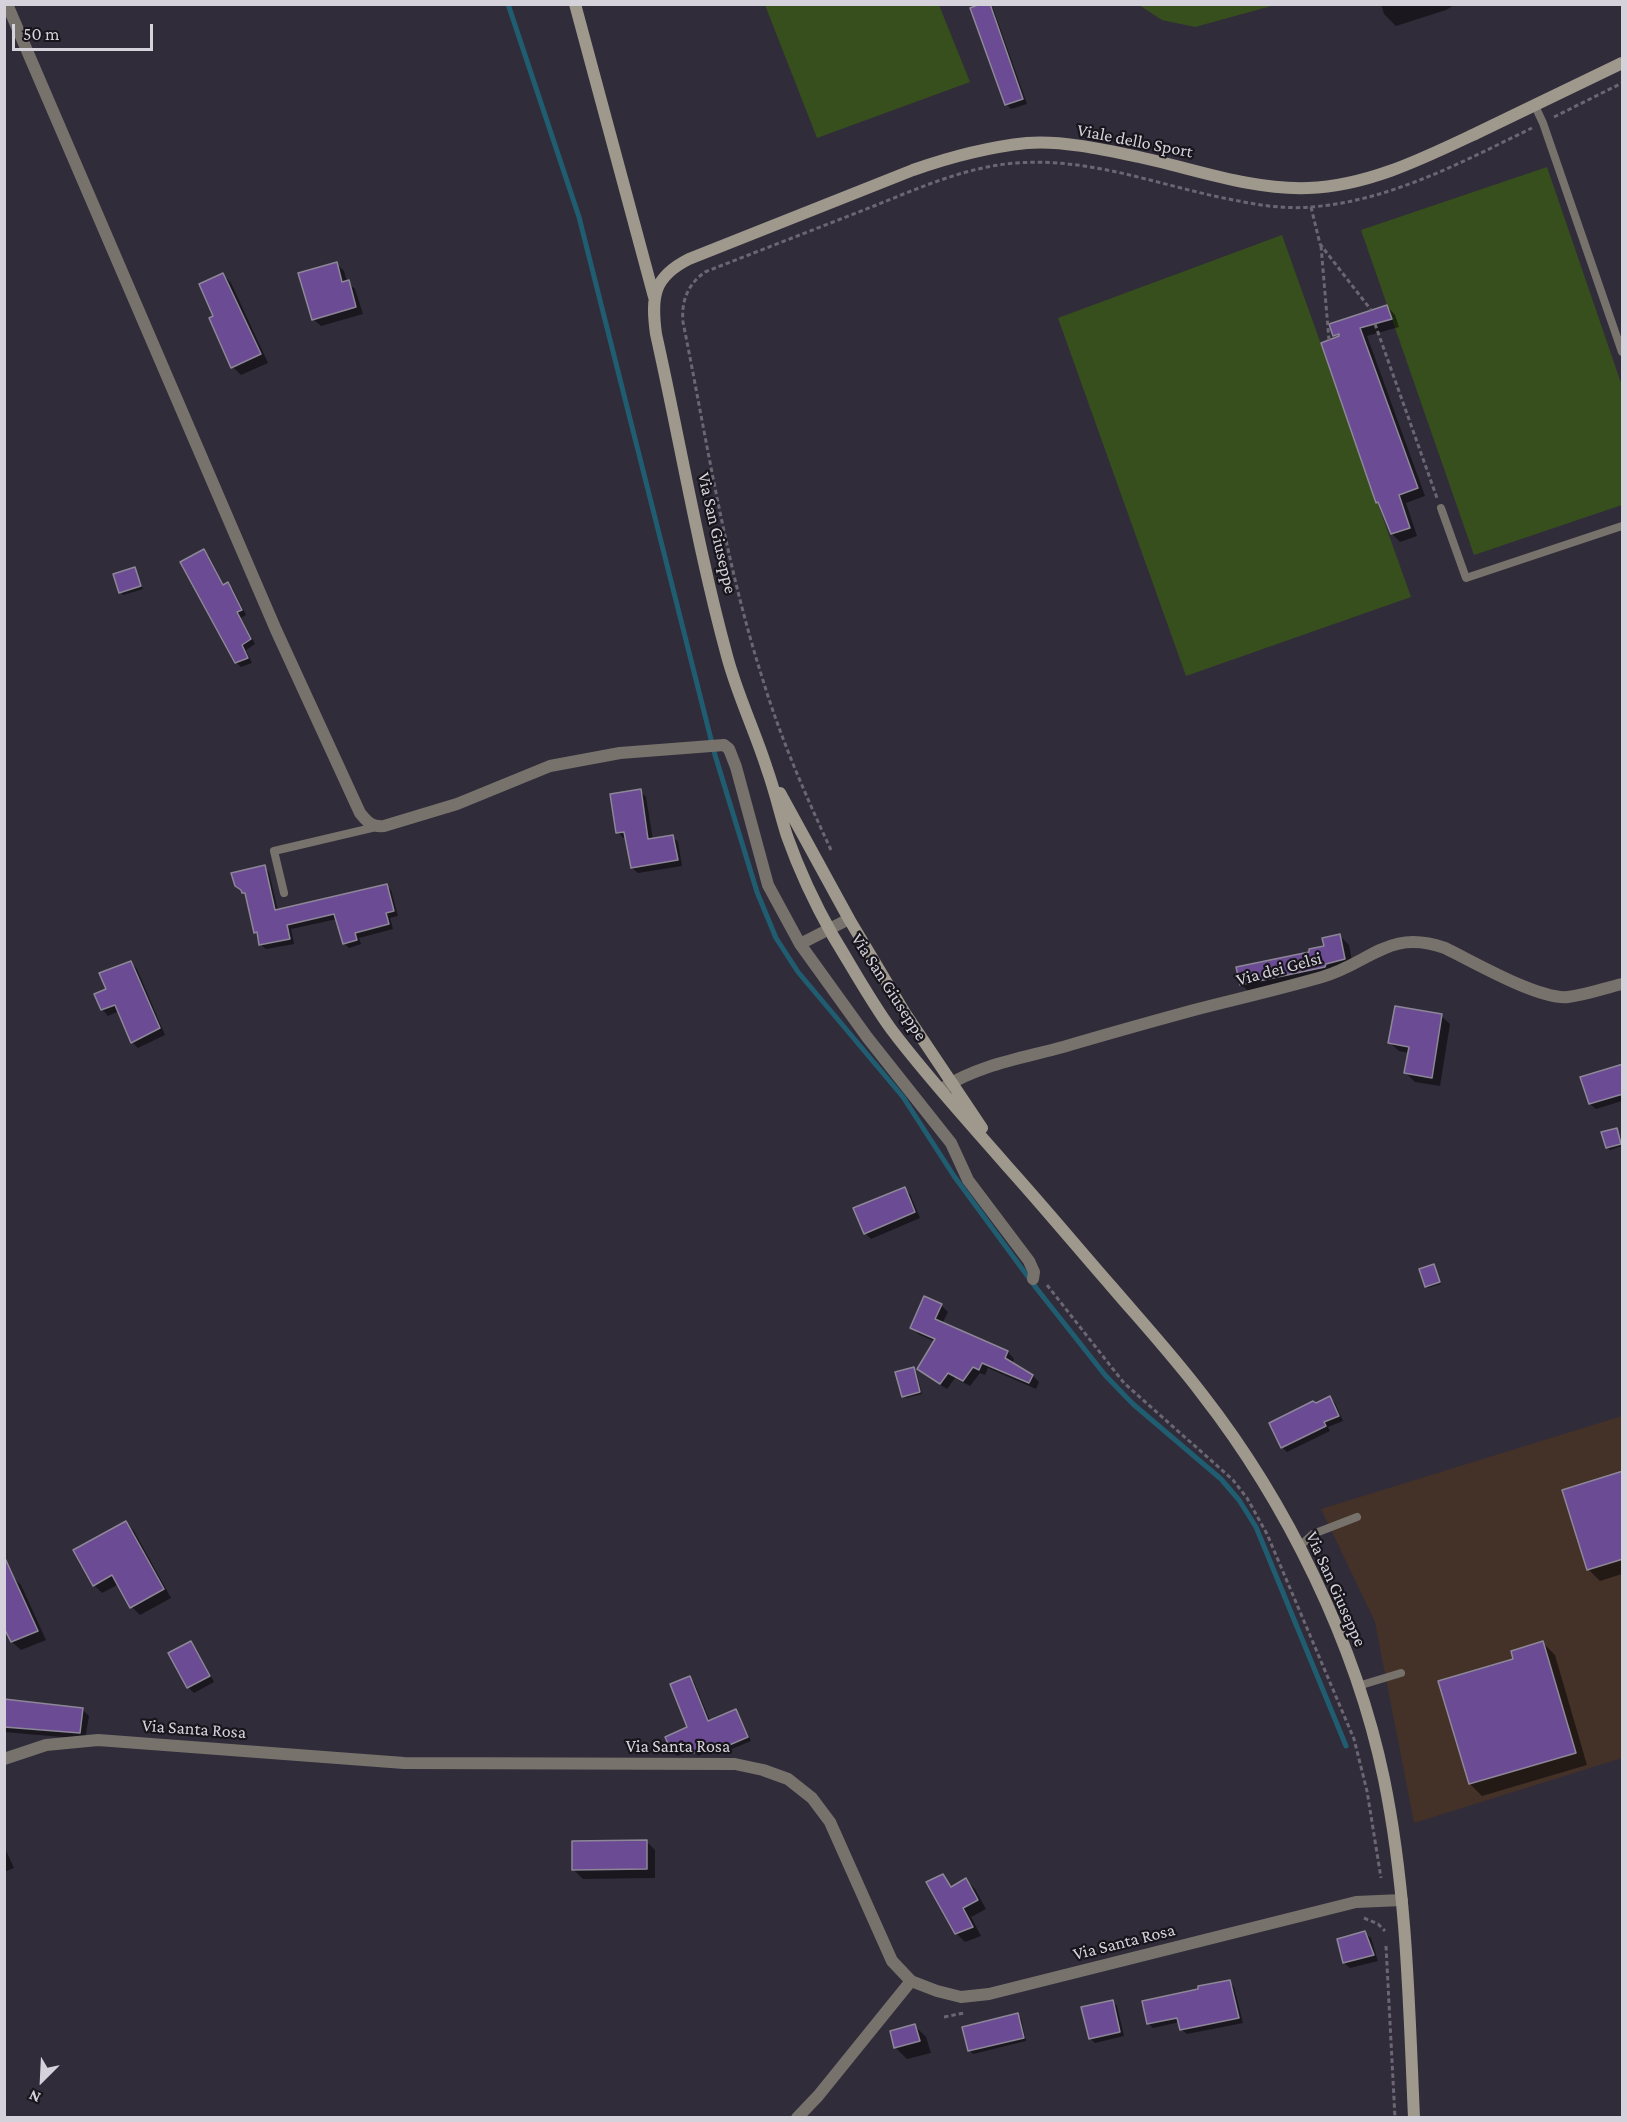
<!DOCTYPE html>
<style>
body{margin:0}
#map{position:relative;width:1627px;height:2122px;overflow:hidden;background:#312c3a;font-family:"Crimson Pro",serif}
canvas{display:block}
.frame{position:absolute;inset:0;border:6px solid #d5d2db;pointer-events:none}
.north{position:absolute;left:12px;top:2050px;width:60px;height:60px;-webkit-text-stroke:4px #18161c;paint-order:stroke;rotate:204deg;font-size:16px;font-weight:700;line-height:24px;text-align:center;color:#d5d2db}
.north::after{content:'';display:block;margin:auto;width:21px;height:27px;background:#d5d2db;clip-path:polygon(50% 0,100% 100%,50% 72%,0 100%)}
.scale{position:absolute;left:12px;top:24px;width:141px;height:27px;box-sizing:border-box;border:3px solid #d5d2db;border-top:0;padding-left:8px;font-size:18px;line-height:21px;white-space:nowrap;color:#d5d2db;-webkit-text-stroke:4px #18161c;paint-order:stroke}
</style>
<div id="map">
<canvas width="1627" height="2122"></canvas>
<div class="frame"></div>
<div class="north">N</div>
<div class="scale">50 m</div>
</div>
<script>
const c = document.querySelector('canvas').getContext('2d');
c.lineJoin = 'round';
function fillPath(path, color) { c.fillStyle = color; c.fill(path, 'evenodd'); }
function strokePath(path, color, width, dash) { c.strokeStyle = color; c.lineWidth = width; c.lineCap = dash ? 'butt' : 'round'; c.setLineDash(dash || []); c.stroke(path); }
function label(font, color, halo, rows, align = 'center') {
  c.font = font + ' "Crimson Pro",serif'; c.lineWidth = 4.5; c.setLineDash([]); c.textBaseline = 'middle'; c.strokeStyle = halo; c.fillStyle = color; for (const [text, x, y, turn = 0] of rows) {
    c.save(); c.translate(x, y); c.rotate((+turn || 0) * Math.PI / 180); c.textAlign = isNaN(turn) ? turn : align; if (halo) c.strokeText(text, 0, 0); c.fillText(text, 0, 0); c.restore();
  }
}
const industrial = new Path2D(`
 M1622 1416V1758L1414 1823 1375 1622 1321 1509Z`);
const green = new Path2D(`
 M765 5H939L970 82 817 138Z
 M1139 5H1275L1195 27 1162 20Z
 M1547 167 1622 386V505L1474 555 1361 230Z
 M1282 235 1411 597 1186 676 1058 318Z`);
const shadow = new Path2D(`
 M984 4H990L993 8 1027 104 1011 109 1006 104Z
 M1381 4H1456L1446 10 1396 26 1384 14Z
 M337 264 344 271 347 282 355 289 363 314 321 326 313 319Z
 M223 274 231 283 268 363 241 375 233 367 215 317Z
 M1387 306 1395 315 1399 327 1367 336 1425 496 1406 503 1417 536 1400 542 1392 534 1381 506 1377 502 1337 338 1334 335Z
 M204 551 209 556 224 586 228 584 233 589 246 615 241 618 255 644 246 650 252 663 241 667 236 662Z
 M135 569 143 589 123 595 121 592Z
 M640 791 646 797 653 840 673 837 678 842 682 866 638 873 632 868 627 837 623 838 618 832Z
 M264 867 269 872 278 911 386 885 391 890 398 916 390 918 393 929 359 938 361 944 349 948 344 943 337 919 291 929 294 944 266 949 261 945 259 936 255 932 248 897 236 886Z
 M1340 936 1349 945 1353 967 1250 993 1241 984 1325 947Z
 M131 962 137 969 165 1035 138 1048 132 1042 119 1011 108 1016 102 1009 108 990Z
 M1441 1016 1450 1024 1440 1086 1415 1082 1406 1073 1409 1053 1399 1051 1390 1043Z
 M1622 1066V1101L1596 1109 1590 1104Z
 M1616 1129 1622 1146 1610 1150 1607 1147Z
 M904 1189 910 1194 920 1218 871 1239 865 1233Z
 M1434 1266 1441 1284 1428 1288 1426 1286Z
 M941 1305 948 1312 942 1324 1008 1352 1014 1359 1012 1364 1033 1376 1039 1382 1036 1389 988 1368 985 1375 980 1373 970 1386 955 1378 947 1389 925 1375 919 1368 936 1342 918 1334 912 1327Z
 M913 1368 916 1371 922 1394 906 1398 904 1396Z
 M1330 1398 1335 1403 1343 1421 1328 1427 1330 1431 1287 1452 1282 1447 1315 1404Z
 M1622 1473V1574L1600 1581 1588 1569Z
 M126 1523 134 1531 171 1598 140 1615 132 1607 119 1584 102 1593 94 1585Z
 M12 1576 21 1585 46 1640 21 1650 12 1642 4 1624Z
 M190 1643 196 1649 214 1682 194 1693 188 1687Z
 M1543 1643 1555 1655 1587 1765 1482 1796 1470 1784 1515 1660Z
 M690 1678 694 1682 710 1721 735 1711 739 1715 751 1741 725 1752 720 1747 698 1756 693 1749 677 1756 673 1752 689 1727Z
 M4 1701 83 1710 89 1716 85 1739 4 1732Z
 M646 1841 655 1850V1878L583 1879 574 1870Z
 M4 1846 14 1868 4 1872Z
 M943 1875 953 1887 966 1880 975 1889 986 1909 971 1917 981 1936 965 1942 956 1933Z
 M1365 1933 1371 1938 1378 1961 1350 1968 1344 1963Z
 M1229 1982 1234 1987 1243 2023 1187 2034 1182 2030 1180 2022 1153 2028 1148 2023 1200 1990Z
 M1112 2001 1117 2006 1124 2036 1095 2043 1090 2038Z
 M1018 2015 1021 2018 1026 2041 973 2054 970 2051Z
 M914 2025 926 2037 931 2053 907 2059 895 2047Z`);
const stream = new Path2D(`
 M508 4 579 217 715 755 757 892 776 938 798 972 903 1097 954 1176 1037 1289 1105 1375 1133 1404 1221 1479 1239 1500 1256 1527 1346 1746`);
const building = new Path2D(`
 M980 4H990L1023 99 1005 105 970 8Z
 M337 262 342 282 349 280 356 307 312 320 298 273Z
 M223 273 261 354 231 368 209 318 213 316 199 284Z
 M1387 305 1392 319 1360 328 1418 488 1399 495 1410 528 1391 534 1378 502 1376 503 1321 343 1339 336V334L1333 336 1329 324Z
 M204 549 223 585 228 582 242 610 237 612 251 639 242 645 248 658 235 663 180 562Z
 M135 567 141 586 119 593 113 574Z
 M641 789 648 839 673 835 678 860 631 868 624 832 616 833 610 794Z
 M265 865 275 910 387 884 394 911 386 913 389 924 355 933 357 940 343 944 334 914 287 925 290 939 259 945 257 932 254 933 245 893H242L241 890 235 886 231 873Z
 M1340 934 1345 959 1326 964 1325 967 1240 985 1236 967 1309 952V949L1324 946 1322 938Z
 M131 961 160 1028 131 1043 115 1005 101 1010 94 994 106 989 99 973Z
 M1395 1006 1442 1014 1432 1078 1404 1073 1409 1047 1388 1043Z
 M1623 1064V1094L1589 1104 1580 1077Z
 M1617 1128 1621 1144 1606 1148 1601 1132Z
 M905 1187 915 1212 864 1234 853 1208Z
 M1434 1264 1440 1282 1425 1287 1419 1269Z
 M924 1296 942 1304 935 1319 1008 1351 1005 1358 1033 1375 1029 1383 982 1363 979 1370 973 1367 963 1381 948 1373 940 1384 917 1369 935 1339 910 1328Z
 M914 1367 920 1392 902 1397 895 1372Z
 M1330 1396 1339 1416 1324 1422 1326 1426 1281 1448 1269 1423 1313 1401 1316 1403Z
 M1623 1471V1559L1587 1570 1562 1490Z
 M126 1521 164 1589 130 1608 112 1575 93 1586 73 1550Z
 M4 1556 38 1631 11 1642 4 1628Z
 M191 1641 210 1676 187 1688 168 1653Z
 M1543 1641 1576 1753 1469 1784 1438 1681 1513 1659 1511 1651Z
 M690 1676 708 1721 736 1709 748 1737 720 1749 717 1743 693 1753 690 1745 672 1753 665 1737 687 1727 670 1684Z
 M4 1699 83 1708 80 1733 4 1727Z
 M647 1840V1869L572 1870V1841Z
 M943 1874 951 1887 966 1878 978 1900 963 1908 973 1927 955 1934 926 1882Z
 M1365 1931 1374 1955 1343 1963 1337 1939Z
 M1230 1980 1239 2018 1180 2030 1177 2018 1147 2024 1142 2001 1198 1989V1986Z
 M1113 2000 1120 2032 1089 2039 1081 2007Z
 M1018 2013 1024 2038 968 2051 962 2027Z
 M915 2024 920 2041 894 2048 890 2031Z`);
const path = new Path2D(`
 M1554 117 1622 83
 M1311 207 1320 244 1371 310
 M1321 246 1329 340
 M1375 324 1437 498
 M831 850C805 794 780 737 762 677 725 561 707 441 683 322 681 301 688 284 705 272 761 250 818 228 874 206 919 188 968 166 1017 163 1094 157 1165 188 1239 201 1262 206 1288 209 1311 207 1390 201 1462 162 1532 128
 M1047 1285 1124 1383 1233 1480 1247 1498 1267 1534 1354 1739 1367 1791 1381 1878
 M1364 1918 1378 1924 1385 1931
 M1386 1946 1395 2118
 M944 2017 964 2013`);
const lane = new Path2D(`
 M1535 106 1543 123 1622 352
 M1441 508 1466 578 1622 526
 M284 893 274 851 376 827
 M1300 1546 1313 1534 1357 1517
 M1358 1686 1401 1673`);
const street = new Path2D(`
 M7 4 276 630 360 813C368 823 372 827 384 826L457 804 550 766 620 753 724 745 729 749 736 767 768 885 800 944 867 1037 951 1143 968 1180 1029 1261 1034 1272 1033 1279
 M800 944 849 919
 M943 1088C978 1065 1023 1058 1063 1047 1107 1034 1150 1022 1194 1010 1237 999 1280 989 1322 977 1371 963 1388 928 1445 948 1474 962 1539 1000 1568 997 1586 995 1605 988 1622 984
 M4 1759 46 1745 98 1740 404 1763 735 1764 763 1770 788 1779 812 1798 830 1822 892 1961 911 1981 937 1991 961 1997 989 1994 1356 1902 1402 1900
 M797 2118 818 2096 911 1981`);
const secondary = new Path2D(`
 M575 4 654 297
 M780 793 849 919 905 1013 982 1128
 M1414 2118C1409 2005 1407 1891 1384 1779 1356 1644 1287 1503 1202 1394 1174 1357 1142 1322 1112 1287 1077 1247 1043 1206 1007 1166 968 1121 927 1077 891 1029 870 1000 852 967 833 936 815 904 799 870 787 836 780 814 775 791 767 769 755 731 737 694 727 656 698 550 680 441 656 334 651 297 653 277 689 259L913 170C950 157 988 147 1027 143 1061 140 1106 150 1139 157 1195 169 1250 190 1308 188 1369 186 1426 157 1479 132 1527 109 1575 86 1622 63`);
const streetNames = [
 ["Viale dello Sport",1135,141,11],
 ["Via San Giuseppe",717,533,77],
 ["Via dei Gelsi",1279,969,-15],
 ["Via San Giuseppe",889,987,57],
 ["Via San Giuseppe",1336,1589,66],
 ["Via Santa Rosa",194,1729,4],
 ["Via Santa Rosa",678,1746],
 ["Via Santa Rosa",1124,1942,-14]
];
fillPath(industrial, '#443229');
fillPath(green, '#374f1d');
fillPath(shadow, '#0007');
strokePath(stream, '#205d71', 5);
fillPath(building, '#6b4b93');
strokePath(building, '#8d8798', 1.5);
strokePath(path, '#6b6672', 3, [4.5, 3]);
strokePath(lane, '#77736c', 8);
strokePath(street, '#77736c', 12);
strokePath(secondary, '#9f998d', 12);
label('18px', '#d5d2db', '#18161c', streetNames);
</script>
